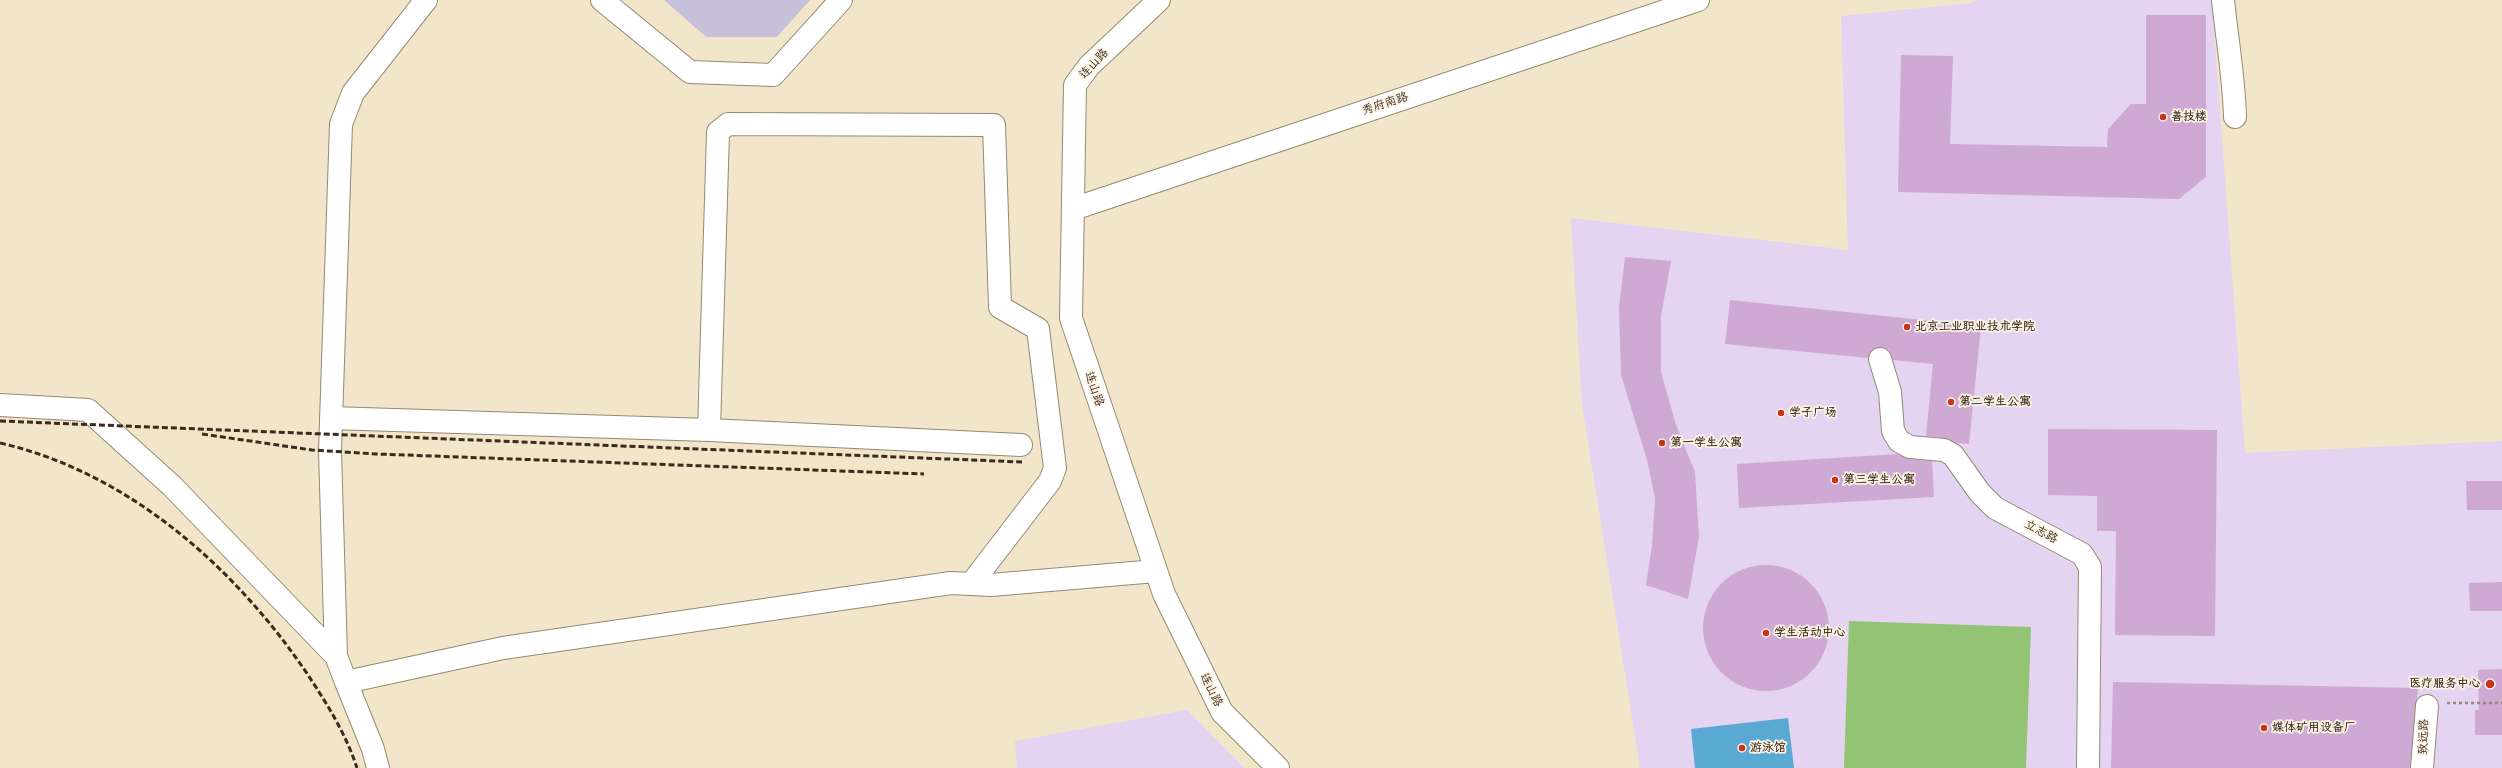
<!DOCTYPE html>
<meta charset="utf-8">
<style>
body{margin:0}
canvas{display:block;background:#f1e6c9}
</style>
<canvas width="2502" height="768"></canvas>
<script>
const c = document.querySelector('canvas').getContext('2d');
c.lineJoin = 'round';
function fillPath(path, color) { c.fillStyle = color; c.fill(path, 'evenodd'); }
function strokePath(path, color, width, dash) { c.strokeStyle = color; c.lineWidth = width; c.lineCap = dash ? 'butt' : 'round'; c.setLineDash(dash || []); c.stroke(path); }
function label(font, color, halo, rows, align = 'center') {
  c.font = font + ' "Shantell Sans","LXGW WenKai TC",sans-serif'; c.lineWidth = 3.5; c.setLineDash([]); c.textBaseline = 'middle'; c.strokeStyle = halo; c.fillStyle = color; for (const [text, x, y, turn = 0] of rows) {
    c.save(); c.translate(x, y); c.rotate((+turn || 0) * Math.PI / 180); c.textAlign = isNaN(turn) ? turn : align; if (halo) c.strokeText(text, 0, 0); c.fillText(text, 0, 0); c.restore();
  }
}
const built = new Path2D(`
 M1977 0H2212L2245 453 2502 441V768H1640L1582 404 1571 218 1848 250 1841 16 1972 3Z
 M1187 710 1244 768H1017L1015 741Z`);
const industrial = new Path2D(`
 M664 0H810L777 37H706Z`);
const green = new Path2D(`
 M1849 621 2031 627 2026 768H1844Z`);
const water = new Path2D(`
 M1788 718 1794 768H1695L1691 729Z`);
const building = new Path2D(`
 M2146 15H2206V177L2179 199 1898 192 1901 55 1953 56 1950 144 2107 147 2108 129 2131 104H2146Z
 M1625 257 1671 261 1661 316V372L1676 425 1695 472 1699 537 1688 599 1646 585 1652 546 1655 498 1647 460 1621 375 1619 307Z
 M1730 300 1981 326 1969 444 1957 443 1945 438 1926 436 1933 364 1893 360 1889 350 1882 347 1871 350 1868 358 1725 344Z
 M2048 429 2217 430 2215 636 2115 635 2116 531H2097V496L2048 495Z
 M1898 454 1909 459 1932 461 1934 497 1739 508 1737 464Z
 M2466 481H2502V510H2467Z
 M1703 628a63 63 0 1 1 126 0a63 63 0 1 1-126 0Z
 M2502 582V611H2470L2469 583Z
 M2502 669V735H2475V710H2479L2478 670Z
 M2113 682 2418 688 2410 768H2111Z`);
const path = new Path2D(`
 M2447 703H2502`);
const minor = new Path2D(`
 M602 0 690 72 773 75 841 0
 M1159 0 1089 66 1075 85 1071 318 1164 594 1222 712 1278 768
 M2223 0C2227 39 2234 78 2235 117
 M1073 209 1698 0
 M1880 359 1890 392 1893 431 1899 441 1910 447 1944 450 1953 455 1980 493 1995 508 2082 554 2090 567 2088 768
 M0 405 88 410 172 486 336 656
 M331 418 709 430
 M971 584 1050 481 1055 468 1038 329 1000 307 994 125 728 124 718 132 709 430 1021 445
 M346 682 336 656 330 451 341 124 353 93 426 0
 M378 768 373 749 346 682 503 648 951 583 991 585 1156 571
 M2422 768 2427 706`);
const rail = new Path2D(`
 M0 421 1022 462
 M202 434 312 450 377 454 924 474
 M0 443C128 472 236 568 308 675 327 704 346 734 357 768`);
const markers = [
 [2163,117,4,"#c8321e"],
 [1907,327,4,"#c8321e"],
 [1951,402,4,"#c8321e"],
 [1781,413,4,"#c8321e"],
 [1662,443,4,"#c8321e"],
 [1835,480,4,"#c8321e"],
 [1766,633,4,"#c8321e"],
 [2490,684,5,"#c8321e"],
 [2264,728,4,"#c8321e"],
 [1742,748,4,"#c8321e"]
];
const streetNames = [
 ["连山路",1094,64,-47],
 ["秀府南路",1385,104,-18],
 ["连山路",1094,389,71],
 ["立志路",2041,532,28],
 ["连山路",1211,690,64],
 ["致远路",2424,737,-88]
];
const poiNames = [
 ["善技楼",2171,117],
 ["北京工业职业技术学院",1915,327],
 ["第二学生公寓",1959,402],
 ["学子广场",1789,413],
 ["第一学生公寓",1670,443],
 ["第三学生公寓",1843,480],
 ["学生活动中心",1774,633],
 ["医疗服务中心",2481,684,"right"],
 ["媒体矿用设备厂",2272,728],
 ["游泳馆",1750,748]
];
fillPath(built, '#e4d3f1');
fillPath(industrial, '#c6c0d9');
fillPath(green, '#93c473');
fillPath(water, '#59a9d3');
fillPath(building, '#cda9d3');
strokePath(minor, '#968874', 24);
strokePath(path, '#968874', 2.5, [3, 3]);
strokePath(minor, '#fff', 22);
strokePath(rail, '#3b2a1e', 3, [6, 3]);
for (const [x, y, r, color] of markers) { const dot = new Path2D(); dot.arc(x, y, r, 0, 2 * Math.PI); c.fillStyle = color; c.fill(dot); strokePath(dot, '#fcf5e5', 1.5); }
label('12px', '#3b2a1e', '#fcf5e5', streetNames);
label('bold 12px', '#3b2a1e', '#fcf5e5', poiNames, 'left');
</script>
